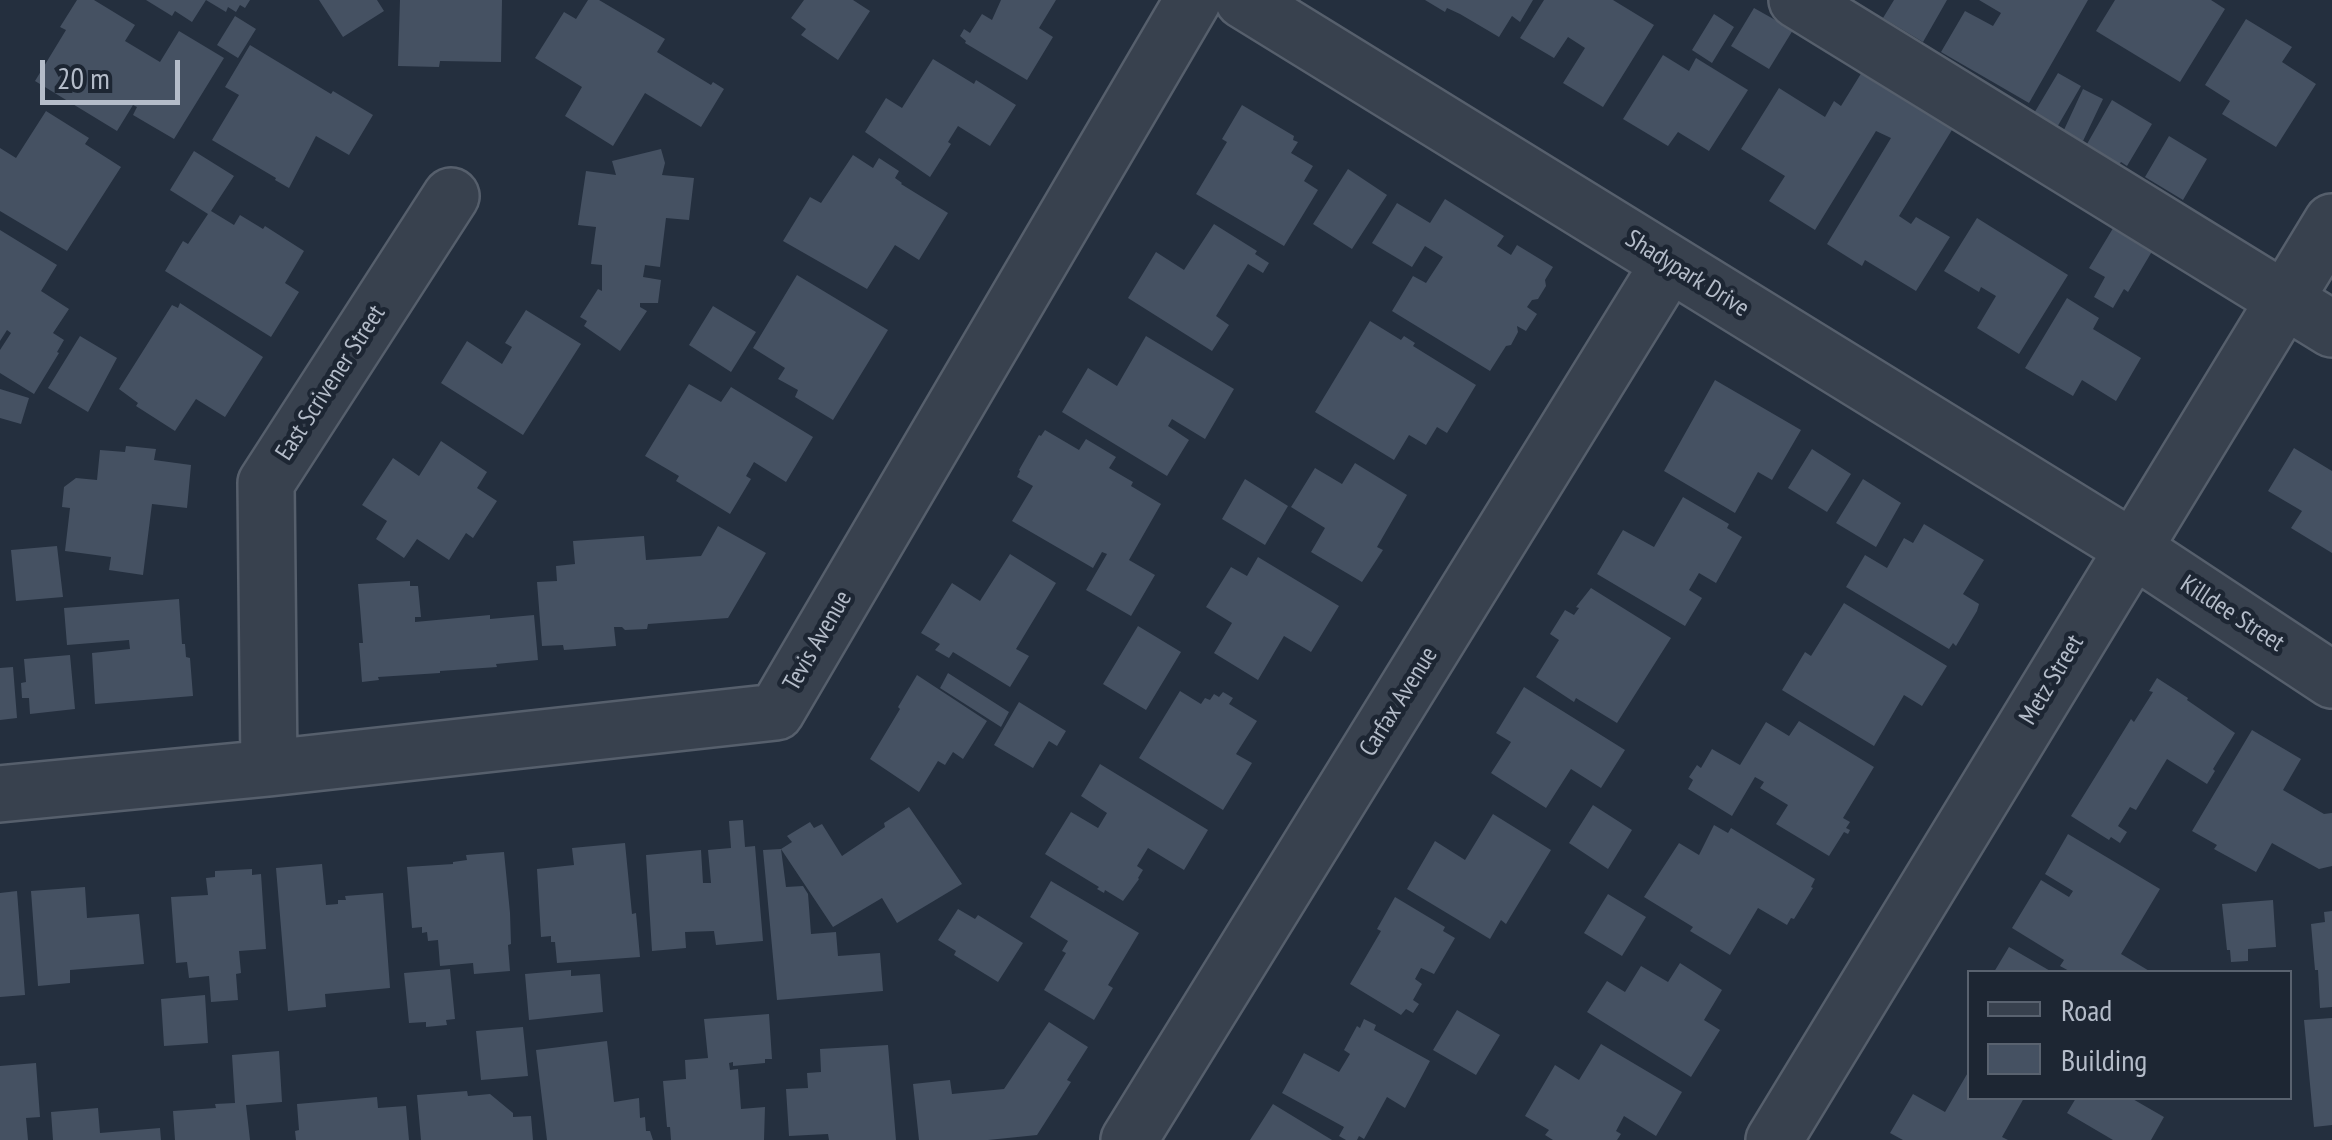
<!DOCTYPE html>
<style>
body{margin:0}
#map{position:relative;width:2332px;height:1140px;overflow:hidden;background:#242f3e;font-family:"PT Sans Narrow",sans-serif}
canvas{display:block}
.legend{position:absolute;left:1967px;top:970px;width:325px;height:130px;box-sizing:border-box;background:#1d2633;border:2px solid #59626f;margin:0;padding:12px 18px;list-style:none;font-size:30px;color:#b4bcc9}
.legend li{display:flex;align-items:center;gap:20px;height:50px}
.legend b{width:50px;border:2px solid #59626f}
.scale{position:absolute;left:40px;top:60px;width:140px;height:45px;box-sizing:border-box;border:5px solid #b4bcc9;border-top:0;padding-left:12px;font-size:30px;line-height:35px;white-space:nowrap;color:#b4bcc9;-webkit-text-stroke:8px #1d2633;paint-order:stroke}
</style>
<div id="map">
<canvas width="2332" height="1140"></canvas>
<ul class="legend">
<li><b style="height:12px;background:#38414e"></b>Road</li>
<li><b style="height:28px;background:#455162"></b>Building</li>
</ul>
<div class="scale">20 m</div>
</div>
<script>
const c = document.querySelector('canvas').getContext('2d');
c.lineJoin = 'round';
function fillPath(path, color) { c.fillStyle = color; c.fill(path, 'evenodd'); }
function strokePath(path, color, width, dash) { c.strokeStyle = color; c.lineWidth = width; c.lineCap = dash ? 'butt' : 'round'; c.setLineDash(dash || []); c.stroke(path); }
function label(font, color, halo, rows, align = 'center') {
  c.font = font + ' "PT Sans Narrow",sans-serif'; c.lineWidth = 9; c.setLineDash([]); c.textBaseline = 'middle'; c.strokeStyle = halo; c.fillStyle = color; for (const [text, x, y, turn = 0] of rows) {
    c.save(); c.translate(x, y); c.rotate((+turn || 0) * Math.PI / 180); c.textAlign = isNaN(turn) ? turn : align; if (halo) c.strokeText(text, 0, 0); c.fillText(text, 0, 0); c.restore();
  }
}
const building = new Path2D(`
 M77 0H94L135 25 125 41 160 62 179 31 224 58 174 139 133 115 137 107 133 105 117 131 35 81 66 30 60 27Z
 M146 0H206L192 22 175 11 172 16Z
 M206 0H250L245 8 240 5 236 12 228 7 226 12Z
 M319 0H377L384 11 343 37Z
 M400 0H502L501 62 440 61 439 67 398 66Z
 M588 0H599L665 39 657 52 711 85 713 82 724 89 701 127 645 93 613 146 565 116 582 87 535 58 564 12 576 19Z
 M804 0H853L870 11 838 60 801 35 806 29 791 18Z
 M1001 0H1056L1039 28 1053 37 1027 80 965 43 966 41 960 36 964 29 970 33 982 14 992 20Z
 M1425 0H1533L1520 22 1512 16 1499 37 1460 14 1447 8 1445 12Z
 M1544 0H1613L1654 25 1603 107 1563 83 1585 48 1568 37 1554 58 1520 38Z
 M1894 0H1947L1923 42 1883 18Z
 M1979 0H2088L2029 103 1941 52 1965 11 1993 26 2001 13Z
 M2115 0H2211L2225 9 2180 82 2096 31Z
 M1754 8 1793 30 1769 69 1731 46Z
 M1714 14 1734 27 1712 63 1692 50Z
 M235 16 256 29 238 58 217 45Z
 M2246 19 2292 47 2282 62 2316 84 2276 147 2222 114 2230 101 2205 85Z
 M250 45 331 94 333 91 373 115 349 155 316 136 289 188 275 180 276 178 212 140 239 95 225 87Z
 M1663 55 1689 71 1696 58 1748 90 1709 151 1678 132 1668 146 1623 119Z
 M933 59 974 84 976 80 1016 105 990 146 958 126 948 142 951 144 930 177 865 132 886 98 902 108Z
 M1862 72 1903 97 1905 94 1955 125 1899 216 1911 224 1916 217 1950 237 1916 291 1865 260 1862 266 1827 244 1891 138 1876 131 1815 230 1769 201 1785 176 1741 149 1779 88 1825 117 1834 101 1841 106Z
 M2058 73 2081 86 2056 129 2033 115Z
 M2083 89 2103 99 2083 141 2063 132Z
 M2112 100 2152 124 2127 166 2121 162 2115 170 2095 159 2099 151 2087 144Z
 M1242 105 1294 136 1293 140 1298 142 1291 153 1313 166 1304 181 1318 190 1284 246 1196 194 1227 142 1222 139Z
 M46 111 89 138 85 144 121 167 67 251 0 211V148L16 158Z
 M2169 136 2207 159 2183 200 2145 177Z
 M661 149 665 163 662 175 694 178 689 220 666 218 660 267 645 265 643 277 661 280 658 303H640V307L647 311 620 351 584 326 587 321 580 317 598 289 602 291V265L591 264 596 227 578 225 586 171 616 175 612 161Z
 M194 151 234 176 211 211 234 225 240 215 263 229 265 226 304 251 285 283 299 292 271 337 165 271 183 241 188 244 208 214 170 190Z
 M853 155 873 168 879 158 899 171 895 178 902 183 901 184 948 213 919 260 895 245 867 289 783 241 810 197 821 203Z
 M1348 169 1387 195 1352 249 1313 224Z
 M1445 199 1504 236 1497 246 1511 255 1517 245 1553 267 1545 280 1546 286 1538 299 1532 300 1527 307 1537 314 1526 331 1517 326 1518 332 1511 345 1506 346 1490 371 1392 311 1413 276 1426 283 1443 257 1425 246 1412 267 1372 243 1397 203 1430 223Z
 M1977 218 2068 275 2019 354 1977 328 1996 296 1981 287 1979 292 1944 271Z
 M1214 224 1257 251 1255 254 1269 263 1263 273 1248 264 1216 316 1229 325 1212 351 1128 298 1156 252 1184 270Z
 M2115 225 2154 248 2128 292 2124 289 2113 308 2094 297 2105 277 2089 268Z
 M0 230 57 265 41 291 69 309 53 333 64 340 57 352 59 353 34 394 0 373V350L11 333 7 330 0 341Z
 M797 275 888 330 833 420 795 397 798 390 778 379 785 368 753 348Z
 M2067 298 2099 318 2093 329 2141 358 2116 401 2082 380 2073 396 2025 368Z
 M180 303 263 357 225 417 196 399 175 431 136 406 138 403 119 389 172 305 178 308Z
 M713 306 756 332 731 372 689 345Z
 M526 310 581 344 523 435 441 383 467 341 502 364 512 347 505 343Z
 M1370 321 1401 340 1404 336 1415 343 1413 346 1476 385 1447 433 1437 427 1426 445 1409 435 1394 460 1315 412Z
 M80 336 117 358 88 412 48 388Z
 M1146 336 1234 389 1205 439 1172 419 1168 426 1189 440 1167 476 1062 412 1088 368 1117 386Z
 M1715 380 1801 430 1772 480 1758 472 1735 513 1664 471Z
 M689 384 721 402 731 387 813 437 786 482 754 462 746 476 751 479 730 514 676 481 679 476 645 456Z
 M0 389 29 398 21 424 0 418Z
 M1045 430 1079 450 1086 439 1116 457 1109 468 1133 482 1131 486 1161 504 1129 560 1155 575 1131 616 1086 590 1107 554 1102 552 1093 568 1012 521 1033 486 1017 477 1020 471 1019 470 1039 435 1041 436Z
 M441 441 487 472 477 488 497 501 473 538 466 533 449 560 417 539 404 558 376 539 387 521 362 505 393 458 419 476Z
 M126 446 156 449 154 460 191 465 187 508 152 504 143 575 109 570 111 557 65 551 70 508 62 507 64 487 76 478 97 480 100 450 125 452Z
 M2294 448 2332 471V553L2291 528 2302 511 2268 491Z
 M1812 449 1851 474 1827 512 1788 488Z
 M1355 463 1407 495 1377 547 1383 550 1362 582 1311 552 1325 528 1291 507 1315 468 1342 484Z
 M1245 479 1288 506 1265 545 1222 519Z
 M1863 479 1901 503 1876 547 1836 523Z
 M1683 497 1729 524 1727 528 1742 537 1716 583 1699 573 1689 590 1702 598 1685 626 1597 574 1623 530 1654 547Z
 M1924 524 1984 560 1963 594 1979 604 1977 611 1956 646 1953 643 1949 649 1846 587 1865 555 1887 568 1904 538 1913 543Z
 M718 526 766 553 728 618 648 624 647 629 625 630 622 627H614L616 646 564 650 563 645 542 646 537 582 557 581 556 566 575 564 573 541 644 536 646 560 701 556Z
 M57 546 63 597 16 601 11 550Z
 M1010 554 1056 583 1016 649 1029 656 1010 687 953 652 949 658 935 650 940 644 921 633 952 583 980 601Z
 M1258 557 1339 606 1311 652 1284 636 1258 680 1214 653 1232 623 1206 607 1231 567 1247 576Z
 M410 581V586H418L421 617H415V622L490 615V619L534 615 538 660 496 664 497 667 440 671V673L378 677 379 680 362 682 359 643H363L358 584Z
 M1591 588 1671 638 1617 723 1576 698 1574 702 1536 677 1559 640 1550 634 1565 610 1574 615 1579 608 1576 607Z
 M179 599 182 644H185L186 657 190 658 193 696 95 704 92 653 130 649 129 640 67 645 64 608Z
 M1844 603 1947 666 1922 706 1904 695 1874 746 1782 690 1805 652 1811 656Z
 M1138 626 1181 652 1146 710 1103 684Z
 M70 655 75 709 30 714 29 698H22L21 683 26 682 24 659Z
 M13 667 17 718 0 720V668Z
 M948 673 1009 712 1001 727 940 688Z
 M917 675 987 721 963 759 953 752 945 765 938 761 919 792 870 759 900 709 898 707Z
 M2157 678 2188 698 2187 700 2235 733 2213 769 2215 771 2207 784 2167 759 2136 810 2130 807 2118 826 2127 832 2120 843 2111 837 2109 840 2071 816 2131 719 2134 722 2153 692 2149 691Z
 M1524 687 1625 750 1601 788 1571 769 1546 808 1491 773 1511 742 1496 733Z
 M1180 691 1201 704 1205 698 1210 700 1214 694 1219 697 1223 692 1233 698 1229 704 1257 721 1236 754 1252 763 1223 810 1139 758Z
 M1019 702 1066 731 1057 746 1049 741 1033 768 994 745Z
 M1799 721 1874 767 1843 818 1850 822 1846 828 1850 830 1848 834 1844 832 1829 856 1776 824 1788 805 1760 788 1764 782 1755 777 1732 816 1688 789 1693 780 1689 777 1697 765 1701 768 1712 749 1740 765 1766 722 1789 736Z
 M2252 730 2301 759 2283 790 2324 814 2332 813V866L2319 869 2272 843 2256 872 2214 849 2217 845 2192 831Z
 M1100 764 1208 830 1184 870 1148 848 1137 866 1143 870 1138 878 1139 879 1123 901 1105 890 1104 893 1097 889 1099 887 1045 854 1071 812 1098 828 1107 813 1081 796Z
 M1593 805 1632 830 1608 869 1569 843Z
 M909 807 962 884 897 923 882 898 833 927 781 849 792 842 787 836 810 822 814 828 822 824 842 856 885 827 884 823Z
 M1493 814 1551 850 1506 924 1501 920 1490 939 1407 889 1435 841 1465 860Z
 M743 820 745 847 755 846 763 941 716 945 714 931 685 932 686 948 652 951 646 855 701 850 703 883H711L708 850 731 848 729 821Z
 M1714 825 1728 833 1731 828 1815 879 1811 887 1813 888 1794 919 1791 918 1787 925 1758 908 1730 955 1690 931 1693 927 1644 897 1679 843 1699 855Z
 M2068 834 2160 889 2121 954 2151 972H2085L2081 970 2079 972H2071L2060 966 2064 960 2012 928 2041 880 2069 897 2073 891 2045 874Z
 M625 843 632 914 636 913 640 957 557 963 555 942H551V936L541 937 537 869 574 865 572 848Z
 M781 849 786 887 803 886 808 894 811 934 836 932 838 956 880 953 883 991 777 1000 763 850Z
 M504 852 510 913 511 944 508 945 510 971 474 974 473 963 440 966 438 940 428 941 427 932 422 933V927L412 928 407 867 453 864V862L467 860 466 855Z
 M322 864 326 905 338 904V900H346L345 896 383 893 390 988 325 994 326 1007 288 1011 276 868Z
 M252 869V875L261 874 266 949 239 951 241 973 236 974 238 1000 211 1002 209 976 189 978 187 962 176 963 171 897 208 895 206 878 215 877V871Z
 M1051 881 1139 933 1108 985 1113 988 1094 1020 1044 990 1066 953 1062 951 1068 941 1030 917Z
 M85 887 87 918 139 914 144 964 70 970V983L38 986 31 891Z
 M17 891 25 995 0 997V893Z
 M1608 894 1646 917 1622 956 1584 933Z
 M1395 897 1445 927 1443 931 1455 938 1434 974 1421 968 1415 979 1422 984 1413 1000 1419 1004 1413 1013 1406 1009 1401 1015 1350 984 1381 931 1377 929Z
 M2273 900 2276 947 2248 949V961L2231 962 2230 950H2227L2222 904Z
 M958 909 975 919 978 915 1023 943 998 982 954 955 956 951 938 940Z
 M2332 911V1007L2320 1008 2318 970H2315L2311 924 2325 922 2324 912Z
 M2009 947 2052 972H1994Z
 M1680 963 1722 990 1704 1020 1720 1030 1691 1077 1587 1012 1607 981 1625 992 1641 966 1668 982Z
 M450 969 455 1019 446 1020 447 1025 426 1027V1022L409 1023 404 973Z
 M571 970V976L600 974 603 1012 529 1020 525 974Z
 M205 995 208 1043 164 1046 161 999Z
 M1457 1010 1500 1035 1476 1075 1433 1050Z
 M769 1014 772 1059H765V1063L733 1066V1062L729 1063 730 1070 738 1069 741 1109 765 1107 764 1140H671L670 1127H667L663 1081 686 1079 685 1060 708 1058 704 1019Z
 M2332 1018V1125L2314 1127 2304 1020Z
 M1364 1019 1376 1025 1374 1030 1430 1061 1405 1108 1387 1097 1364 1139 1359 1136 1357 1140H1346L1339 1136 1344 1127 1282 1093 1304 1053 1339 1072 1350 1054 1344 1050 1357 1026 1360 1028Z
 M1049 1022 1088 1047 1067 1080 1071 1082 1037 1135 988 1140H919L913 1084 950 1080 952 1094 1004 1089Z
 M523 1027 528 1076 481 1080 476 1031Z
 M607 1041 614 1102 639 1098 640 1118 645 1117 646 1131H650L653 1140H547L536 1050Z
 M1601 1044 1682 1092 1656 1136 1624 1116 1616 1131 1621 1134 1617 1140H1553L1545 1135 1549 1130 1525 1116 1555 1065 1579 1080Z
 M888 1045 896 1140H829L828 1134 789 1136 786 1089 808 1088 807 1073 821 1072 820 1049Z
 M279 1051 282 1102 246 1105 250 1140H175L173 1111 216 1108 215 1104 235 1103 232 1055Z
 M36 1063 40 1117 26 1118 28 1140H0V1066Z
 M1970 1069V1098H2024L2002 1137 2008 1140H1903L1890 1133 1913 1094 1945 1112Z
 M467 1091 468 1096 490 1094 513 1113V1117L531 1116 533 1140H421L417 1095Z
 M377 1097 378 1108 406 1106 409 1140H296L295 1131 299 1130 297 1104Z
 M2076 1098H2131L2164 1117 2151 1140H2113L2067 1113Z
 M1273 1104 1332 1140H1250Z
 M98 1108 100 1133 160 1128 161 1140H53L51 1112Z`);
const minor = new Path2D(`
 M1243 0 2132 548 2332 680
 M1797 0 2332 329
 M269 768 266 483 451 196
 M0 794 269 768 776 712 1193 0
 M1129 1140 1669 264
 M1774 1140 2332 222`);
const streetNames = [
 ["Shadypark Drive",1687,274,32],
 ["East Scrivener Street",331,383,-57],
 ["Killdee Street",2232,614,33],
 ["Tevis Avenue",818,641,-60],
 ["Metz Street",2052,680,-59],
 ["Carfax Avenue",1399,702,-58]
];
fillPath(building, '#455162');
strokePath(minor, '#565f6c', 60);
strokePath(minor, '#38414e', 55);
label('25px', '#b4bcc9', '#1d2633', streetNames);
</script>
